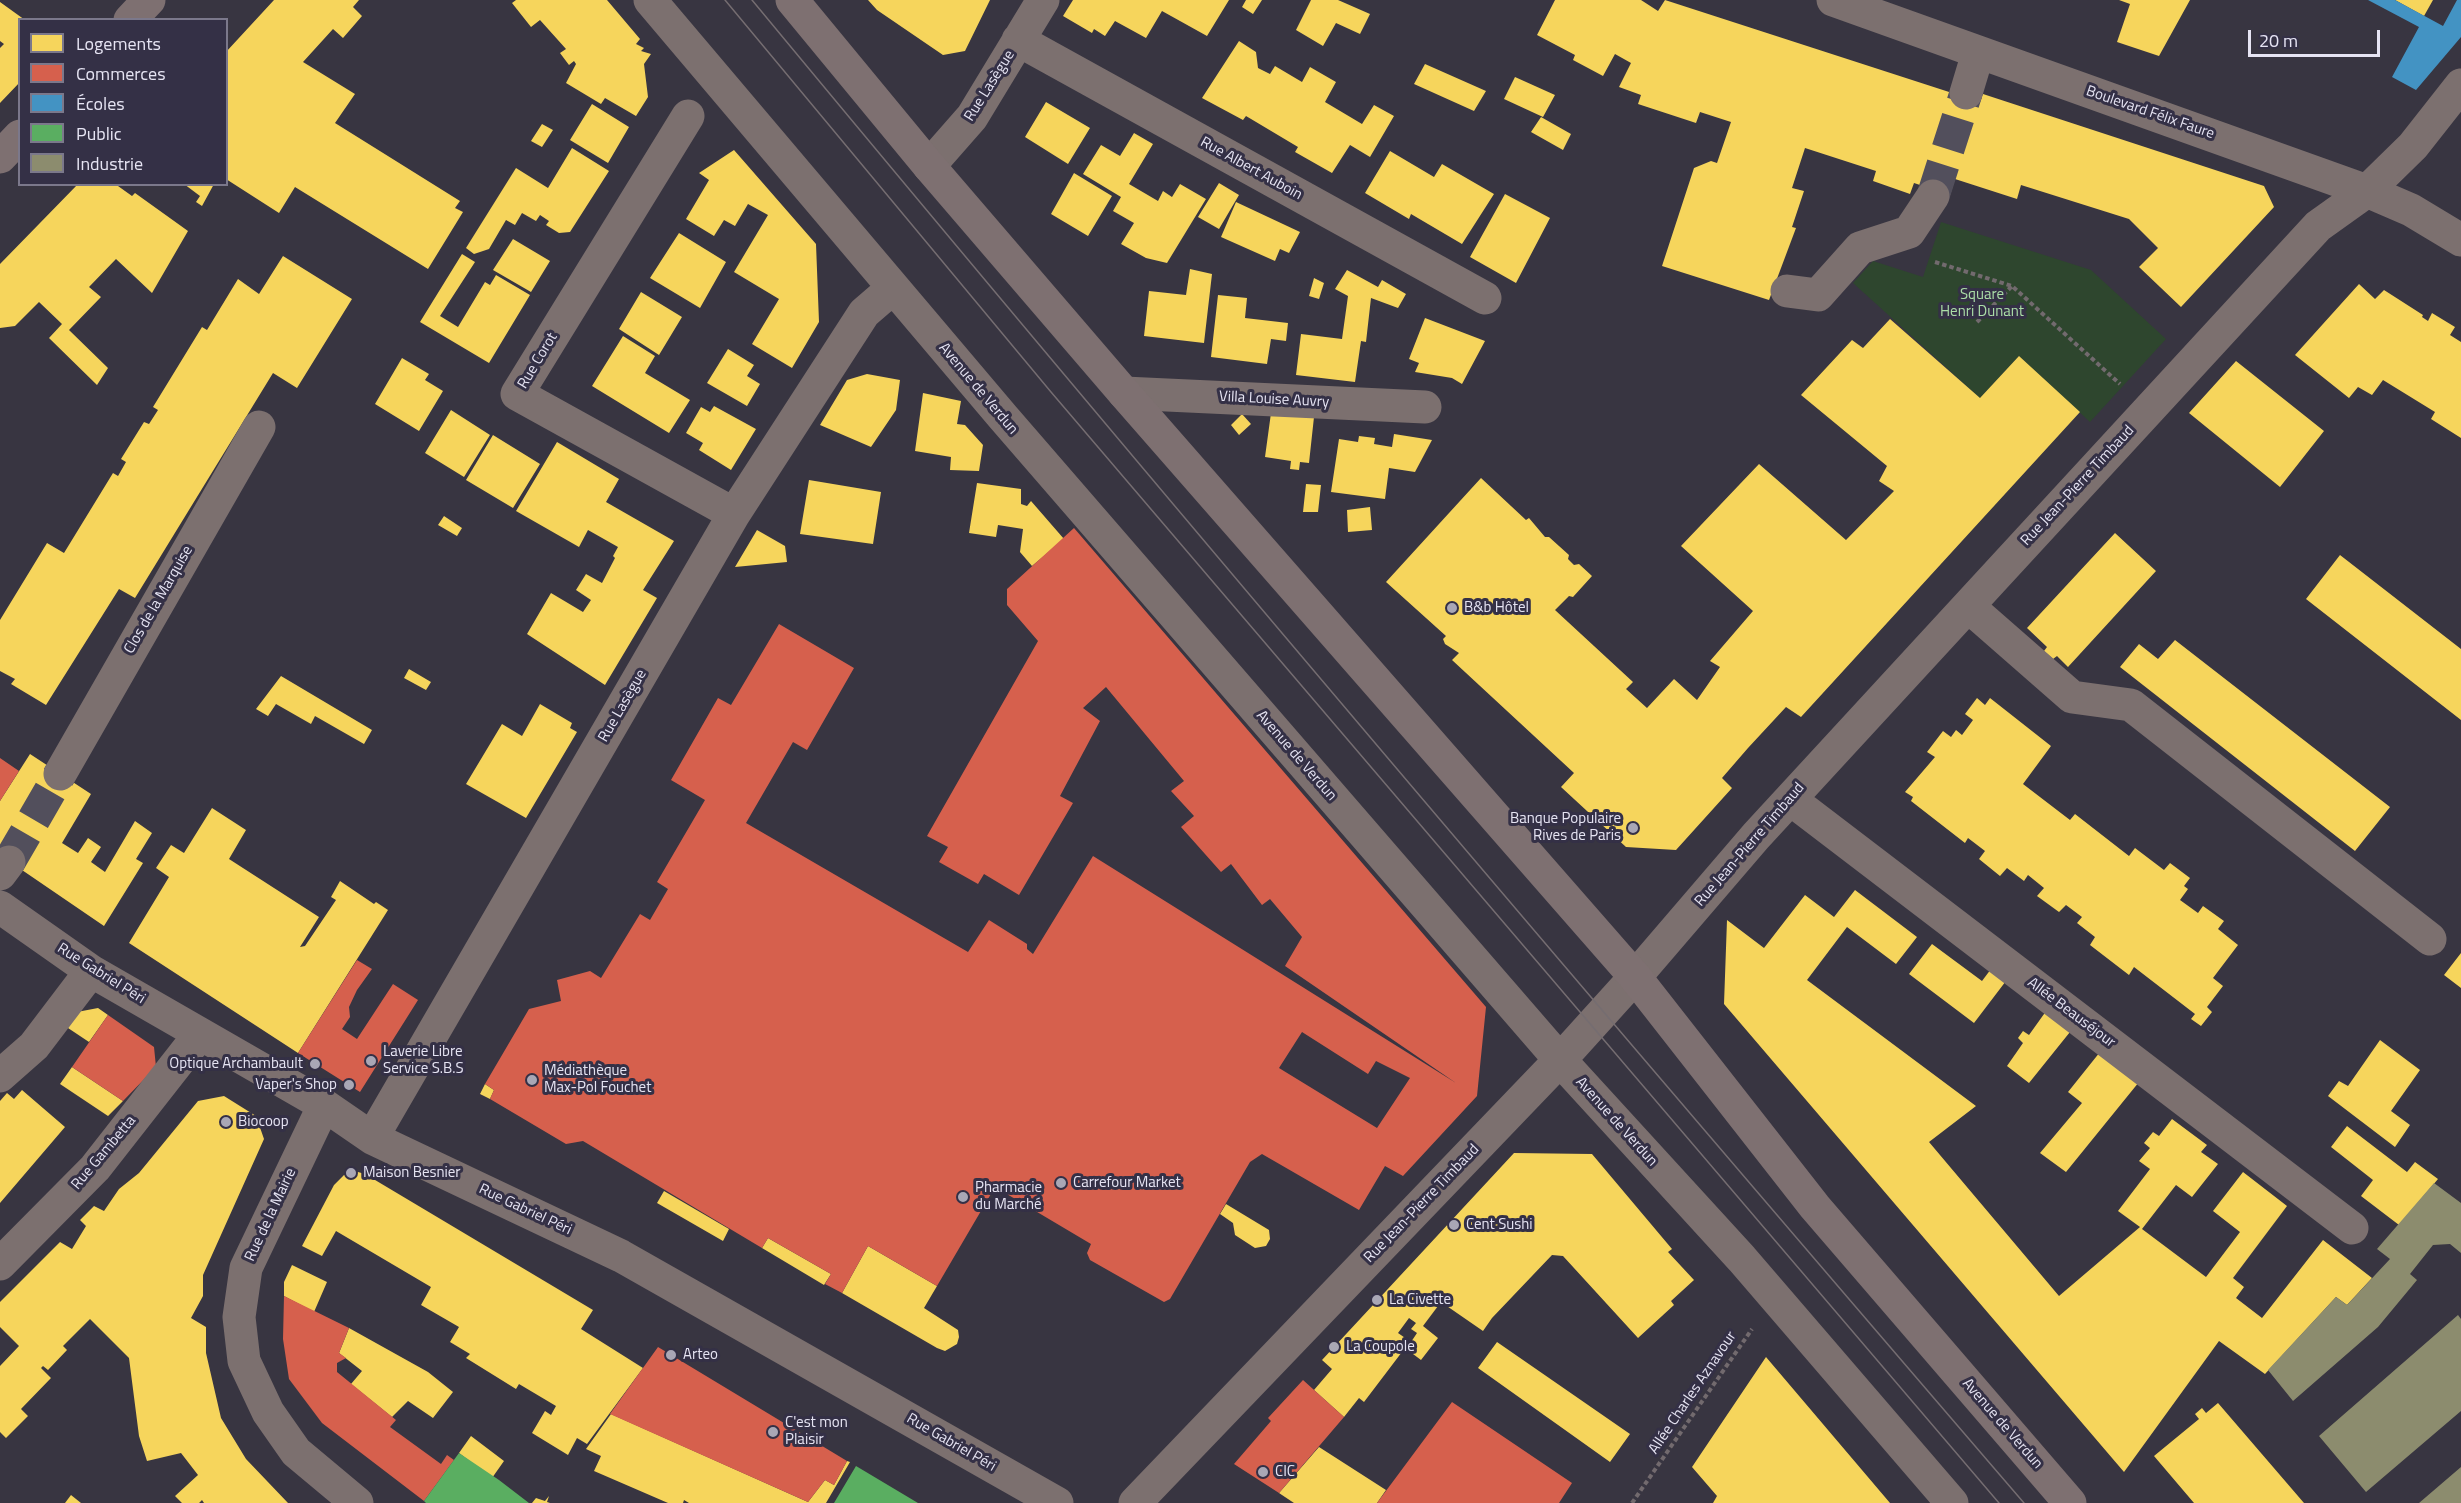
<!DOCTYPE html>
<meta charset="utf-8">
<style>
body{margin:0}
#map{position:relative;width:2461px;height:1503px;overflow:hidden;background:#383541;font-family:"Titillium Web",sans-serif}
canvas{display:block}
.legend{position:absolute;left:18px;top:18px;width:210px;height:168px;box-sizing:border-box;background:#343046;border:2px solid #7b788b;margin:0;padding:8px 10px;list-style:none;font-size:18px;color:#e6e4f3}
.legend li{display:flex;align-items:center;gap:12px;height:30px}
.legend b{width:30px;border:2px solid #7b788b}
.scale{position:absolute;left:2248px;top:30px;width:132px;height:27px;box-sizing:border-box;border:3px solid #e6e4f3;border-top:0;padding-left:8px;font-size:18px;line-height:21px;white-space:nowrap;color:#e6e4f3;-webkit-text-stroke:4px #343046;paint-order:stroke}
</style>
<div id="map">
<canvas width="2461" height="1503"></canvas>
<ul class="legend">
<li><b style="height:16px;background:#f6d55c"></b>Logements</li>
<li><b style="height:16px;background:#d6604d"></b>Commerces</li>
<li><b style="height:16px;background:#4393c3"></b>Écoles</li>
<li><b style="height:16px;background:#5aae61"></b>Public</li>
<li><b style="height:16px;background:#8c8c6e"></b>Industrie</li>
</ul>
<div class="scale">20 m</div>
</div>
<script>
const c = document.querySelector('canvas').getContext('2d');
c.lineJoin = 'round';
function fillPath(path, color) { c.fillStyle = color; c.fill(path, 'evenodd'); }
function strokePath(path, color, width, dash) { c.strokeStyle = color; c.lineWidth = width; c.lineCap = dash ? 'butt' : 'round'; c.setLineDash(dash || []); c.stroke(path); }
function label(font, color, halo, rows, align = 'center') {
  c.font = font + ' "Titillium Web",sans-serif'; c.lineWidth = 6; c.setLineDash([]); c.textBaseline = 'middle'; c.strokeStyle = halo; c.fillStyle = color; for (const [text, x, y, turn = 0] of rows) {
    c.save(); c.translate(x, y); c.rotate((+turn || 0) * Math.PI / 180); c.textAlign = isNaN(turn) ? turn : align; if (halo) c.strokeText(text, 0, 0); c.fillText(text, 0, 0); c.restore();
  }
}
const green = new Path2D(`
 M1941 222 2091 270 2166 339 2090 422 2019 356 1980 398 1853 283 1873 261 1923 277Z`);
const homes = new Path2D(`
 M274 0H359L353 7 362 16 343 38 333 29 303 62 355 94 335 123 460 201 455 208 463 212 428 269 295 187 279 213 226 179V52Z
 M516 0H607L640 39 636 44 644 48 641 51 651 54 644 64 648 97 636 116 605 98 601 104 566 83 576 64 574 61 569 65 560 53 566 49 540 20 531 27 512 3Z
 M868 0H990L965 51 943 55 877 10Z
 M1073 0H1229L1207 36 1162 11 1146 38 1115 21 1105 36 1094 29 1092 33 1063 16Z
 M1246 0H1262L1253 14 1242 7Z
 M1311 0H1338L1370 14 1360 34 1336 23 1323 46 1296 30Z
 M1555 0H1641L1658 11 1665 0 1980 102 1983 94 2264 186 2274 207 2181 307 2139 267 2158 248 2129 219 2021 185 2017 199 1955 179 1950 195 1914 183 1910 194 1873 181 1876 171 1805 148 1792 188 1804 191 1792 227 1796 228 1769 300 1662 266 1694 168 1711 161 1717 163 1731 122 1700 112 1696 123 1638 104 1641 95 1619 87 1631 63 1615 54 1603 76 1573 60 1575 55 1537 35Z
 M2119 0H2190L2159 56 2117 42 2130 4Z
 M2395 0H2433L2424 16Z
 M0 2 25 20H20V82L0 103V48L4 44 0 41Z
 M1239 41 1256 52 1258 68 1270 74 1275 66 1302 82 1310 67 1336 82 1325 102 1362 124 1374 105 1394 116 1370 157 1350 145 1332 173 1295 152 1298 147 1246 116 1243 120 1202 98Z
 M1425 64 1486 91 1474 111 1414 84Z
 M1515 77 1555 95 1543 117 1504 99Z
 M1046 102 1090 128 1068 164 1025 137Z
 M592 104 629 127 608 163 570 140Z
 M1541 117 1571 134 1563 150 1531 132Z
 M542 124 553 130 542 147 531 141Z
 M1134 133 1153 144 1129 184 1158 201 1163 191 1172 197 1180 184 1206 199 1167 263 1146 258 1121 244 1134 223 1113 211 1121 197 1083 174 1101 145 1120 156Z
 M572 148 609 171 570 232 559 233 546 225 549 221 540 215 536 221 522 213 515 225 506 220 489 249 474 254 466 248 516 168 548 188Z
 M734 150 816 244 819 322 792 368 752 344 779 299 734 272 768 215 748 204 735 226 724 220 714 236 686 219 709 180 699 173Z
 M1390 151 1434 177 1442 164 1494 194 1462 244 1411 214 1409 219 1365 193Z
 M1074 173 1112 196 1088 236 1051 214Z
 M1219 183 1239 195 1219 229 1198 217Z
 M78 184H120L118 186 132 196 135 193 188 231 152 293 116 259 89 287 101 297 69 330 108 368 97 385 49 338 62 324 39 302 15 326 0 328V264Z
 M184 184H214L202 206 196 202 200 196Z
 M1505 194 1550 218 1516 283 1470 257Z
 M1236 202 1300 232 1289 253 1280 249 1275 261 1221 237Z
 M679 233 726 262 700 308 650 278Z
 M513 239 550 261 531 292 493 270Z
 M462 254 475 262 440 316 458 327 485 282 490 285 496 275 530 295 489 363 420 322Z
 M283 256 352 299 297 388 273 373 135 598 119 589 46 705 11 684 15 679 0 671V620L47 543 64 553 113 473 118 476 126 462 121 459 144 422 149 424 158 410 153 407 202 327 207 330 238 279 259 294Z
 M1190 269 1212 274 1204 343 1144 336 1149 291 1186 295Z
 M1347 270 1378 287 1382 280 1406 294 1398 308 1371 298 1366 342 1361 341 1355 382 1296 375 1301 334 1342 339 1348 296 1335 289Z
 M1314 278 1324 283 1319 299 1309 296Z
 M2359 284 2375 299 2384 290 2423 315 2422 317 2428 321 2432 313 2455 327 2450 335 2461 342V438L2431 419 2435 412 2383 380 2372 395 2358 387 2349 398 2295 355Z
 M641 292 682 317 659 355 619 329Z
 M1218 295 1247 298 1245 318 1288 323 1286 341 1271 339 1267 364 1211 357Z
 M1425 318 1485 341 1462 384 1452 378 1415 372 1419 363 1409 359Z
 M1890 319 1980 398 2019 356 2080 412 1801 717 1786 707 1748 748 1722 778 1732 788 1676 850 1626 847 1561 787 1574 773 1452 660 1459 653 1445 644 1443 639 1446 636 1386 582 1481 478 1526 520 1529 518 1545 537H1549L1569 555 1568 559 1574 565 1579 564 1592 576 1573 597 1569 596 1555 610 1633 682 1626 689 1647 708 1674 679 1697 700 1720 667 1710 661 1753 611 1681 546 1759 464 1846 540 1894 491 1879 481 1887 466 1801 395 1852 340 1863 348Z
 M623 336 655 356 645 373 690 400 669 433 592 386Z
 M728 349 754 365 747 376 760 384 747 406 707 383Z
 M402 358 429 374 425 380 443 391 419 431 375 404Z
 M2236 361 2324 431 2280 487 2189 413Z
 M867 374 900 380 896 410 871 447 820 425 847 380Z
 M923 393 961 401 957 424 965 425 983 445 979 471 950 470 951 457 915 451Z
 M714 406 756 429 731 470 699 450 703 443 686 433 701 407 710 412Z
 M451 410 490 435 464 477 425 453Z
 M1271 413 1314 417 1309 463 1300 462 1299 470 1290 469 1291 461 1265 457Z
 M1242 414 1251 424 1239 435 1231 425Z
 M1394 434 1432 440 1415 472 1389 468 1385 499 1331 492 1339 439 1358 442 1359 436 1375 438 1374 444 1392 447Z
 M493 435 540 464 513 508 466 480Z
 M557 442 619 479 606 502 674 541 643 590 657 598 605 685 527 634 551 593 583 612 591 600 576 590 586 574 602 583 615 558 613 556 618 547 588 530 579 547 516 511Z
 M809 480 881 492 873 544 800 534Z
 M977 483 1021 489V504L1027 506 1031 501 1064 539 1032 566 1020 552 1023 529 998 525 996 537 969 533Z
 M1306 484 1321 485 1318 512H1303Z
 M1370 507 1372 530 1348 532 1347 510Z
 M444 516 462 528 457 536 438 525Z
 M757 530 785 546 787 562 735 567Z
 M2115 533 2156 571 2068 667 2057 656 2053 659 2044 651 2047 647 2027 628Z
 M2340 555 2461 649V720L2306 599Z
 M2175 640 2390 807 2355 851 2120 667 2139 644 2158 659Z
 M409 669 431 682 426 690 404 678Z
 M281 676 372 730 364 744 315 716 311 724 276 704 268 716 256 709Z
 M1977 698 1985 705 1990 698 2051 746 2023 784 2070 820 2075 814 2129 856 2135 848 2164 870 2170 863 2190 878 2184 886 2188 889 2180 900 2198 913 2203 906 2224 921 2218 929 2238 945 2213 978 2223 986 2207 1007 2212 1012 2201 1026 2191 1019 2195 1014 2134 967 2129 975 2090 945 2095 937 2077 923 2082 917 2066 905 2059 912 2037 896 2044 888 2028 875 2024 881 2007 868 2000 876 1979 859 1985 851 1968 838 1965 843 1911 801 1913 797 1905 792 1935 757 1927 752 1943 731 1951 737 1956 730 1962 735 1973 720 1965 714Z
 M540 704 572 723 570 728 577 732 526 818 466 784 502 724 522 736Z
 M30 754 91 794 62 843 78 853 88 838 101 847 91 862 105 872 135 821 152 833 136 859 143 863 104 926 0 855V801Z
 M212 808 246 830 229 859 319 917 300 947 305 946 336 900 331 897 340 881 374 904 376 902 388 910 298 1053 129 943 169 877 156 868 171 845 184 853Z
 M1855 890 1917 937 1896 964 1847 927 1807 980 1976 1106 1929 1142 2059 1296 2140 1227 2118 1211 2150 1169 2139 1161 2150 1148 2144 1143 2153 1132 2159 1136 2172 1119 2207 1145 2201 1152 2218 1164 2192 1197 2176 1185 2142 1229 2206 1277 2240 1232 2213 1211 2243 1172 2287 1206 2233 1278 2244 1287 2236 1298 2262 1318 2323 1240 2372 1278 2347 1305 2336 1297 2265 1374 2219 1341 2124 1472 1724 1004 1727 920 1764 948 1805 895 1834 917Z
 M1932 944 1982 981 1994 965 2009 977 1974 1023 1909 974Z
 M2461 953V988L2444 975Z
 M2049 1007 2074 1027 2029 1083 2007 1066 2023 1043 2018 1038 2023 1031 2029 1035Z
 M98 1008 108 1015 89 1042 65 1026 77 1012Z
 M2380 1040 2420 1070 2391 1111 2410 1125 2395 1147 2328 1096 2339 1081 2348 1086Z
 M2100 1052 2139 1082 2066 1172 2040 1153 2082 1103 2068 1092Z
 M72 1067 123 1101 108 1116 60 1084Z
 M485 1084 494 1090 490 1099 480 1094Z
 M22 1090 65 1127 0 1203V1101L7 1093 14 1099Z
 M224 1096 256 1116 264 1139 203 1275V1296L191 1318 206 1327V1353L221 1418 246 1459 288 1503H204L202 1500 199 1503H182L175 1496 198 1475 181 1453 147 1461 139 1436 129 1358 90 1319 63 1346 67 1350 48 1370 43 1366 41 1368 51 1378 21 1409 28 1416 6 1438 0 1432V1366L19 1346 0 1327V1302L60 1242 72 1249 86 1226 80 1220 94 1206 104 1211 119 1189 139 1173 198 1101Z
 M2347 1126 2407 1172 2415 1162 2438 1179 2399 1225 2361 1196 2373 1180 2331 1147Z
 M1514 1153 1592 1154 1672 1249 1668 1252 1694 1280 1671 1301 1674 1305 1638 1338 1563 1256 1552 1255 1492 1318 1483 1331 1441 1302 1423 1326 1438 1338 1421 1360 1405 1348 1364 1402 1359 1398 1344 1417 1314 1390 1332 1369 1322 1360ZM1409 1318 1416 1323 1411 1329 1417 1333 1411 1342 1398 1333Z
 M358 1172 365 1174 593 1310 581 1329 643 1368 587 1444 577 1438 568 1455 532 1433 545 1411 551 1415 556 1406 519 1384 516 1389 466 1358 470 1354 450 1342 459 1327 421 1305 431 1287 336 1231 322 1256 302 1246 334 1185 344 1175Z
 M664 1191 729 1229 723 1241 657 1203Z
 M1226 1204 1269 1230 1270 1239 1266 1246 1255 1248 1235 1235 1233 1223 1220 1214Z
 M768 1238 831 1274 824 1285 762 1248Z
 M868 1246 937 1286 924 1308 958 1330 959 1337 957 1344 945 1351 937 1348 842 1293Z
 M292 1265 327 1282 314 1312 284 1296V1282Z
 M349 1328 428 1372 453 1392 433 1418 408 1401 392 1417 351 1384 362 1371 339 1353Z
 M1497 1342 1630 1434 1610 1462 1478 1368Z
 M1766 1357 1890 1503H1713L1717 1496 1692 1467Z
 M2218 1403 2304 1503H2194L2154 1456 2199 1419 2195 1414 2202 1408 2206 1413Z
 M611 1414 808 1502 825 1480 834 1485 847 1461 850 1462 826 1503H689L684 1500 683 1503H668L594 1471 601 1456 586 1449Z
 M471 1436 504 1461 492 1478 459 1453Z
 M1319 1447 1386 1490 1377 1503H1294L1279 1493Z
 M71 1495 81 1503H65Z
 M549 1496 547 1502 550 1503H532L536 1498 545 1501Z`);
const shops = new Path2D(`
 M1074 528 1486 1007 1477 1096 1403 1176 1385 1166 1359 1210 1262 1154 1250 1162 1170 1299 1164 1302 1090 1260 1087 1253 1091 1244 995 1187 937 1286 868 1246 842 1293 825 1284 831 1274 768 1238 762 1248 583 1141 566 1144 490 1099 494 1090 485 1084 529 1009 561 1001 557 980 590 971 601 978 640 914 650 920 668 889 657 882 705 800 671 780 718 698 731 705 779 624 854 668 807 750 793 742 746 823 968 952 989 920 1027 944V949L1033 954 1093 856 1456 1083 1285 966 1302 937 1270 899 1262 905 1231 864 1221 872 1181 827 1194 816 1171 791 1184 781 1106 687 1083 708 1100 721 1060 796 1073 803 1019 895 984 874 978 884 939 862 948 847 927 836 1038 641 1007 605V589ZM1302 1032 1368 1074 1376 1061 1410 1078 1377 1128 1279 1068Z
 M0 758 19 771 0 801Z
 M357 960 372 969 357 990 349 1007 350 1017 342 1029 357 1039 393 984 418 1000 360 1092 298 1053Z
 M108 1015 154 1047 156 1067 123 1101 72 1067Z
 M284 1296 349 1328 339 1353 346 1358 337 1363V1372L396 1420 390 1427 441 1464 447 1455 454 1460 424 1501 322 1423 289 1379 283 1339Z
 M658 1347 847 1461 834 1485 825 1480 808 1502 610 1414Z
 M1303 1380 1344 1417 1279 1493 1234 1464 1271 1421 1268 1418Z
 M1452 1402 1572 1483 1559 1503H1377Z`);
const schools = new Path2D(`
 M2368 0H2395L2443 26 2457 0H2461V37L2416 90 2392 77 2419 27Z`);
const public = new Path2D(`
 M459 1453 499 1480 529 1503H426L424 1501Z
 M856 1466 918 1503H834Z`);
const industry = new Path2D(`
 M2434 1183 2461 1203V1253L2450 1244 2433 1245 2410 1274 2417 1280 2378 1327 2293 1401 2268 1370 2336 1297 2347 1305 2390 1259 2377 1249Z
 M2458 1315 2461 1319V1411L2366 1492 2319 1436Z
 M2461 1467V1503H2419Z`);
const minorTunnel = new Path2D(`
 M1933 196 1966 93
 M9 862 60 774`);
const path = new Path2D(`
 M1935 262 2012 286 2120 384
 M1977 322 2012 286
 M1632 1503 1752 1329`);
const minor = new Path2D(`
 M650 0 1003 417 1560 1060 1742 1259 1952 1503
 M1833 0 2367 191 2411 210 2461 240
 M1018 40 1485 298
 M1966 93 1978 53
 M688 116 517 394 734 514
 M929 166 972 117 1043 0
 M1787 291 1818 295 1860 248 1909 232 1933 196
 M1124 393 1425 407
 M1968 606 2072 697 2131 705 2430 939
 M60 774 259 427
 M1790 799 2352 1228
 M0 874 9 862
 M0 907 91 971 324 1105 372 1138 621 1256 1057 1503
 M0 1076 34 1046 91 971
 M324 1105 246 1268 239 1317 244 1361 268 1412 296 1452 357 1503
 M372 1138 734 514 864 313 893 288
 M0 1264 95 1168 200 1034
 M1135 1503 1560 1060 1635 977 1756 836 2318 226 2367 191 2413 146 2461 85`);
const major = new Path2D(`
 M792 0 929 166 1124 393 1635 977 1815 1207 2070 1503
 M130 20 149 0
 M0 157 20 136`);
const tram = new Path2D(`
 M725 0 1051 392 1999 1503
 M752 0C1170 505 1596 1005 2024 1503`);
const markers = [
 [1452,608,6,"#a9a7b5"],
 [1633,828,6,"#a9a7b5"],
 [371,1061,6,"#a9a7b5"],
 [315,1064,6,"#a9a7b5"],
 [532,1080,6,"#a9a7b5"],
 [349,1085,6,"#a9a7b5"],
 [226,1122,6,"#a9a7b5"],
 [351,1173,6,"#a9a7b5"],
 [1061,1183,6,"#a9a7b5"],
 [963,1197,6,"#a9a7b5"],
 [1454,1225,6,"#a9a7b5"],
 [1377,1300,6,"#a9a7b5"],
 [1334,1347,6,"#a9a7b5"],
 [671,1355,6,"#a9a7b5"],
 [773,1432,6,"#a9a7b5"],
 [1263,1472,6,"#a9a7b5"]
];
const streetNames = [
 ["Rue Lasègue",990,86,-58],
 ["Boulevard Félix Faure",2150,113,19],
 ["Rue Albert Auboin",1251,169,29],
 ["Rue Corot",538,361,-59],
 ["Avenue de Verdun",978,389,50],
 ["Villa Louise Auvry",1274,400,3],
 ["Rue Jean-Pierre Timbaud",2078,486,-47],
 ["Clos de la Marquise",159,600,-60],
 ["Rue Lasègue",623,706,-60],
 ["Avenue de Verdun",1296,756,49],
 ["Rue Jean-Pierre Timbaud",1750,845,-49],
 ["Rue Gabriel Péri",101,974,32],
 ["Allée Beauséjour",2071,1013,37],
 ["Avenue de Verdun",1616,1122,48],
 ["Rue Gambetta",104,1153,-50],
 ["Rue Jean-Pierre Timbaud",1422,1204,-46],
 ["Rue Gabriel Péri",525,1210,25],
 ["Rue de la Mairie",271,1215,-65],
 ["Allée Charles Aznavour",1693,1393,-56],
 ["Avenue de Verdun",2002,1424,49],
 ["Rue Gabriel Péri",951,1443,30]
];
const parkNames = [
 ["Square",1982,295],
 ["Henri Dunant",1982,312]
];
const poiNames = [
 ["B&b Hôtel",1464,608],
 ["Banque Populaire",1621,819,"right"],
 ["Rives de Paris",1621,836,"right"],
 ["Laverie Libre",383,1052],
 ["Service S.B.S",383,1069],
 ["Optique Archambault",303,1064,"right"],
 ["Médiathèque",544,1071],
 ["Max-Pol Fouchet",544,1088],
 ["Vaper's Shop",337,1085,"right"],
 ["Biocoop",238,1122],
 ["Maison Besnier",363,1173],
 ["Carrefour Market",1073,1183],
 ["Pharmacie",975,1188],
 ["du Marché",975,1205],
 ["Cent Sushi",1466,1225],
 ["La Civette",1389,1300],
 ["La Coupole",1346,1347],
 ["Arteo",683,1355],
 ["C'est mon",785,1423],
 ["Plaisir",785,1440],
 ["CIC",1275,1472]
];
fillPath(green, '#2e462e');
fillPath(homes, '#f6d55c');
fillPath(shops, '#d6604d');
fillPath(schools, '#4393c3');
fillPath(public, '#5aae61');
fillPath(industry, '#8c8c6e');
strokePath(minorTunnel, '#524f5c', 33, [33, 16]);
strokePath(path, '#726a6e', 4, [4.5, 3]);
strokePath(minor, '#7c706f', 33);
strokePath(major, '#7e7071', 33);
strokePath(tram, '#756d71', 1.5);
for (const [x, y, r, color] of markers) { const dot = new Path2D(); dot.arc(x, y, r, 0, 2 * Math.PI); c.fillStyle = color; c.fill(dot); strokePath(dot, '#343046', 2); }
label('15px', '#e6e4f3', '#343046', streetNames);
label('15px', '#abdea7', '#343046', parkNames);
label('15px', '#e6e4f3', '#343046', poiNames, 'left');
</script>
